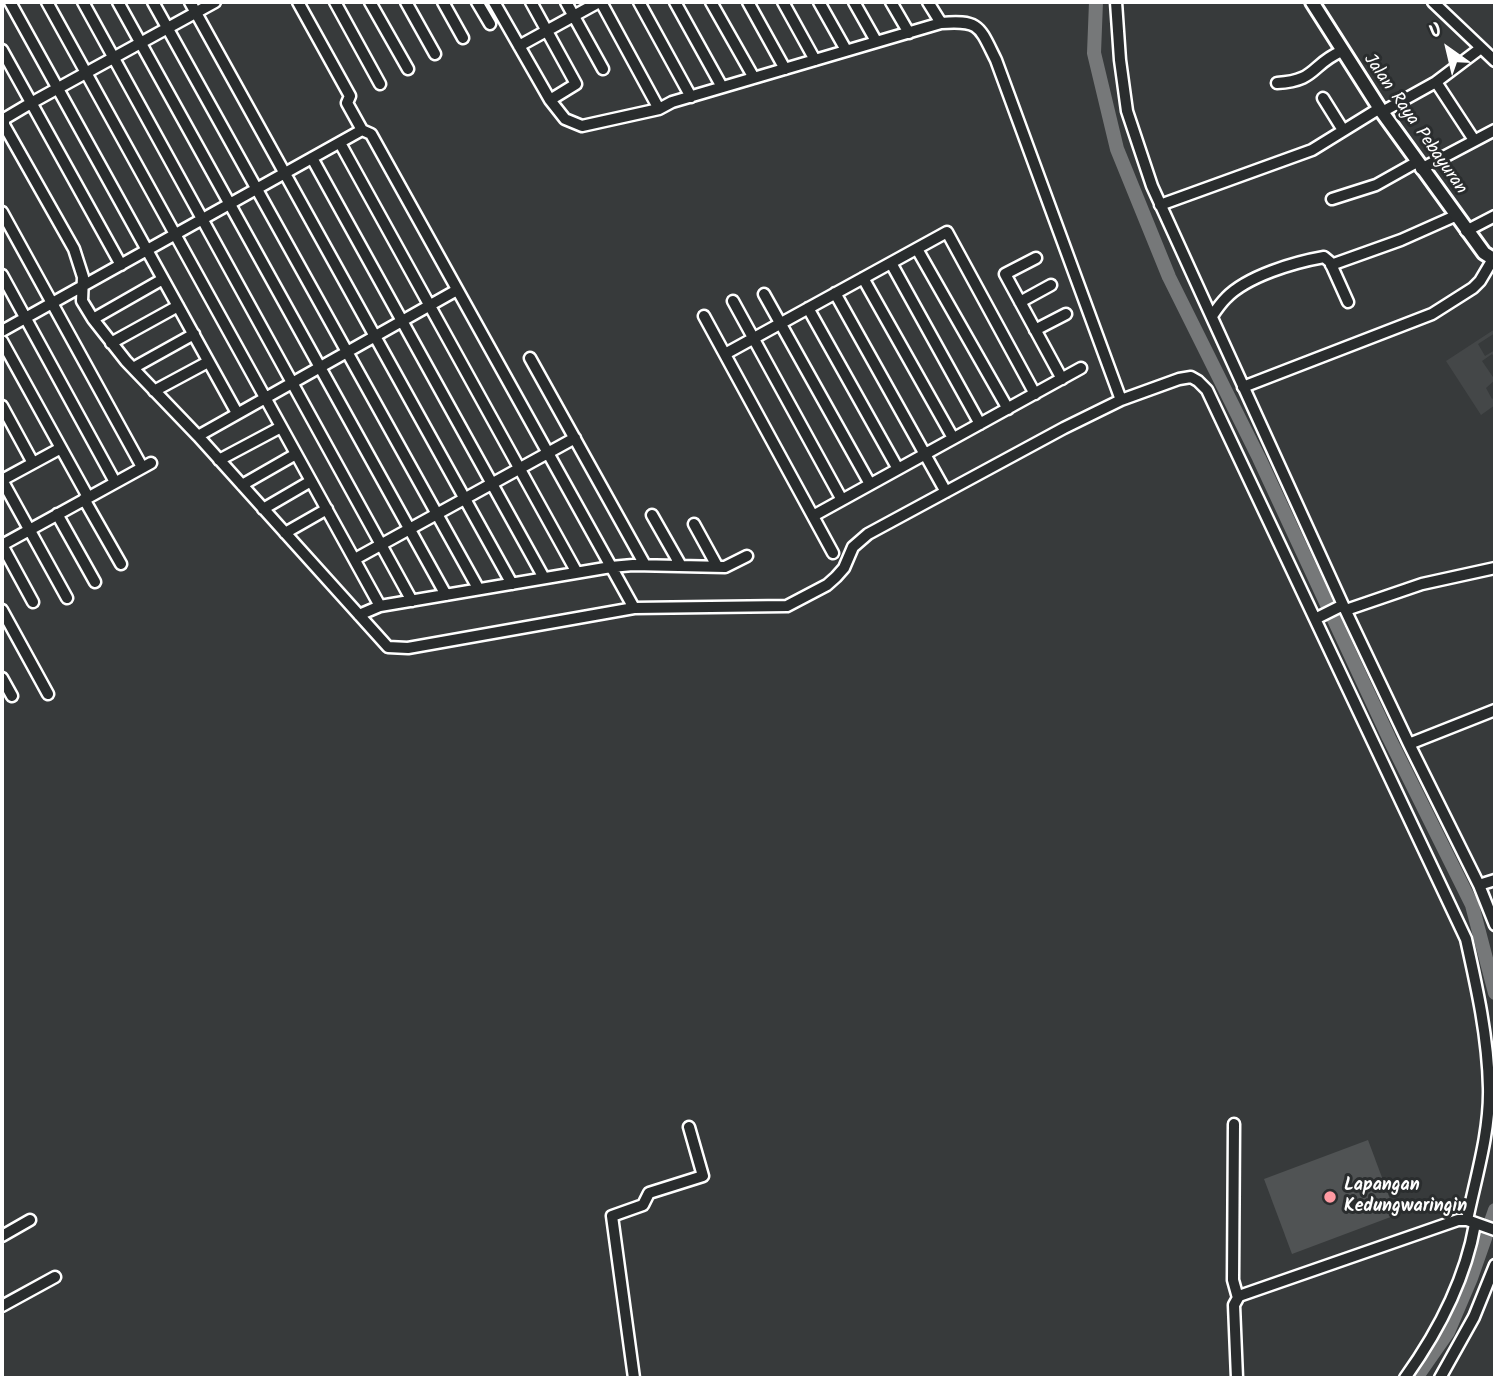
<!DOCTYPE html>
<style>
body{margin:0}
#map{position:relative;width:1497px;height:1380px;overflow:hidden;background:#373a3b;font-family:Kalam,sans-serif}
canvas{display:block}
.frame{position:absolute;inset:0;border:4px solid #fff;pointer-events:none}
.north{position:absolute;left:1413px;top:14px;width:70px;height:70px;-webkit-text-stroke:5px #2a2d2e;paint-order:stroke;rotate:326deg;font-size:19px;font-weight:700;line-height:28px;text-align:center;color:#fff}
.north::after{content:'';display:block;margin:auto;width:24px;height:32px;background:#fff;clip-path:polygon(50% 0,100% 100%,50% 72%,0 100%)}
</style>
<div id="map">
<canvas width="1497" height="1380"></canvas>
<div class="frame"></div>
<div class="north">U</div>
</div>
<script>
const c = document.querySelector('canvas').getContext('2d');
c.lineJoin = 'round';
function fillPath(path, color) { c.fillStyle = color; c.fill(path, 'evenodd'); }
function strokePath(path, color, width, dash) { c.strokeStyle = color; c.lineWidth = width; c.lineCap = dash ? 'butt' : 'round'; c.setLineDash(dash || []); c.stroke(path); }
function label(font, color, halo, rows, align = 'center') {
  c.font = font + ' Kalam,sans-serif'; c.lineWidth = 6; c.setLineDash([]); c.textBaseline = 'middle'; c.strokeStyle = halo; c.fillStyle = color; for (const [text, x, y, turn = 0] of rows) {
    c.save(); c.translate(x, y); c.rotate((+turn || 0) * Math.PI / 180); c.textAlign = isNaN(turn) ? turn : align; if (halo) c.strokeText(text, 0, 0); c.fillText(text, 0, 0); c.restore();
  }
}
const built = new Path2D(`
 M1495 329V333L1478 344 1485 356 1495 350V359L1492 354 1482 361 1495 380 1486 388 1492 399 1495 397V405L1481 415 1446 361Z`);
const green = new Path2D(`
 M1368 1140 1396 1215 1292 1254 1264 1179Z`);
const river = new Path2D(`
 M1096 2 1094 53 1117 149 1169 277 1259 458 1389 738 1472 905 1495 993
 M1416 1378 1448 1332 1471 1278 1495 1210`);
const minor = new Path2D(`
 M10 2 237 413
 M47 2 380 606
 M83 2 412 601
 M118 2 446 595
 M153 2 478 588
 M190 2 512 584
 M215 2 31 103 4 119V125L74 249 83 277 82 301 93 319 126 361 198 436 388 647 408 648 634 608 787 606 827 585 836 577 844 568 853 547 868 534 1064 428 1121 400 1179 379 1191 377 1198 381 1207 390 1466 939C1477 988 1488 1037 1489 1088 1490 1132 1476 1177 1467 1220
 M298 2 350 96 347 103 362 130 371 134 634 608
 M335 2 380 84
 M370 2 408 69
 M406 2 435 54
 M443 2 463 38
 M477 2 490 24
 M494 2 550 100 565 119 582 126 659 109
 M531 2 576 84 550 100
 M566 2 603 69
 M601 2 659 109 672 102 941 23C980 20 979 26 996 60L1121 400
 M639 2 691 97
 M675 2 722 87
 M711 2 754 78
 M748 2 785 69
 M783 2 815 60
 M819 2 846 50
 M854 2 876 41
 M891 2 909 33
 M928 2 941 23
 M1116 2 1120 60 1127 111 1152 186 1343 605 1409 744 1479 885 1495 925
 M1433 2 1495 61
 M519 46 599 2
 M2 50 121 265
 M1436 82 1474 140
 M1277 83C1317 81 1311 64 1342 51
 M1323 98 1343 130
 M1382 112 1436 82 1481 48
 M340 143 576 571
 M312 158 544 578
 M1421 169 1495 130
 M1332 199 1376 185 1417 162
 M1160 205 1312 150 1380 108
 M2 212 142 467
 M1466 231 1495 216
 M917 249 1008 409
 M1036 258 1005 274 1062 379
 M891 263 980 424
 M1331 265 1401 240 1455 216
 M2 275 115 482
 M863 278 953 438
 M835 293 946 492
 M764 294 870 484
 M733 301 842 500
 M1020 302 1051 285
 M808 308 898 469
 M704 316 833 553
 M1212 316C1216 310 1220 304 1226 298 1247 276 1295 262 1324 257L1330 262 1348 302
 M93 319 163 279
 M1035 330 1066 314
 M2 331 362 130
 M2 341 88 497
 M111 343 178 306
 M725 354 947 232 1035 394
 M530 358 645 565
 M133 368 194 334
 M1243 387 1432 314 1473 288 1480 281 1493 259
 M154 391 208 362
 M2 406 33 463
 M198 436 457 290
 M219 460 281 427
 M2 480 67 598
 M2 480 61 448
 M242 485 296 454
 M84 499 121 564
 M263 509 311 481
 M57 514 95 582
 M652 515 681 566
 M813 516 1081 368
 M694 524 717 566
 M285 533 327 509
 M2 545 151 463
 M2 545 33 602
 M355 559 575 438
 M2 610 48 694
 M1346 610 1422 584 1495 568
 M359 615 380 606 611 567 633 565 725 567 747 556
 M1315 619 1343 605
 M2 678 12 696
 M1409 744 1495 710
 M1479 885 1495 880
 M1234 1124 1233 1280 1238 1298
 M2 1236 30 1220
 M2 1306 55 1277
 M634 1378 612 1216 643 1205 649 1193 703 1176 689 1127
 M1237 1378 1234 1305 1239 1296 1458 1220H1467L1495 1230
 M1405 1378C1438 1332 1465 1281 1475 1224
 M1440 1378 1474 1317 1495 1265`);
const major = new Path2D(`
 M1312 2 1382 112 1484 253 1495 260`);
const markers = [
 [1330,1197,7,"#ff9aa2"]
];
const streetNames = [
 ["Jalan Raya Pebayuran",1414,125,55]
];
const poiNames = [
 ["Lapangan",1344,1187],
 ["Kedungwaringin",1344,1208]
];
fillPath(built, '#444748');
fillPath(green, '#505354');
strokePath(river, '#767879', 14);
strokePath(minor, '#fff', 15);
strokePath(major, '#fff', 18);
strokePath(minor, '#2a2d2e', 10);
strokePath(major, '#2a2d2e', 12);
for (const [x, y, r, color] of markers) { const dot = new Path2D(); dot.arc(x, y, r, 0, 2 * Math.PI); c.fillStyle = color; c.fill(dot); strokePath(dot, '#2a2d2e', 2.5); }
label('18px', '#fff', '#2a2d2e', streetNames);
label('bold 18px', '#fff', '#2a2d2e', poiNames, 'left');
</script>
